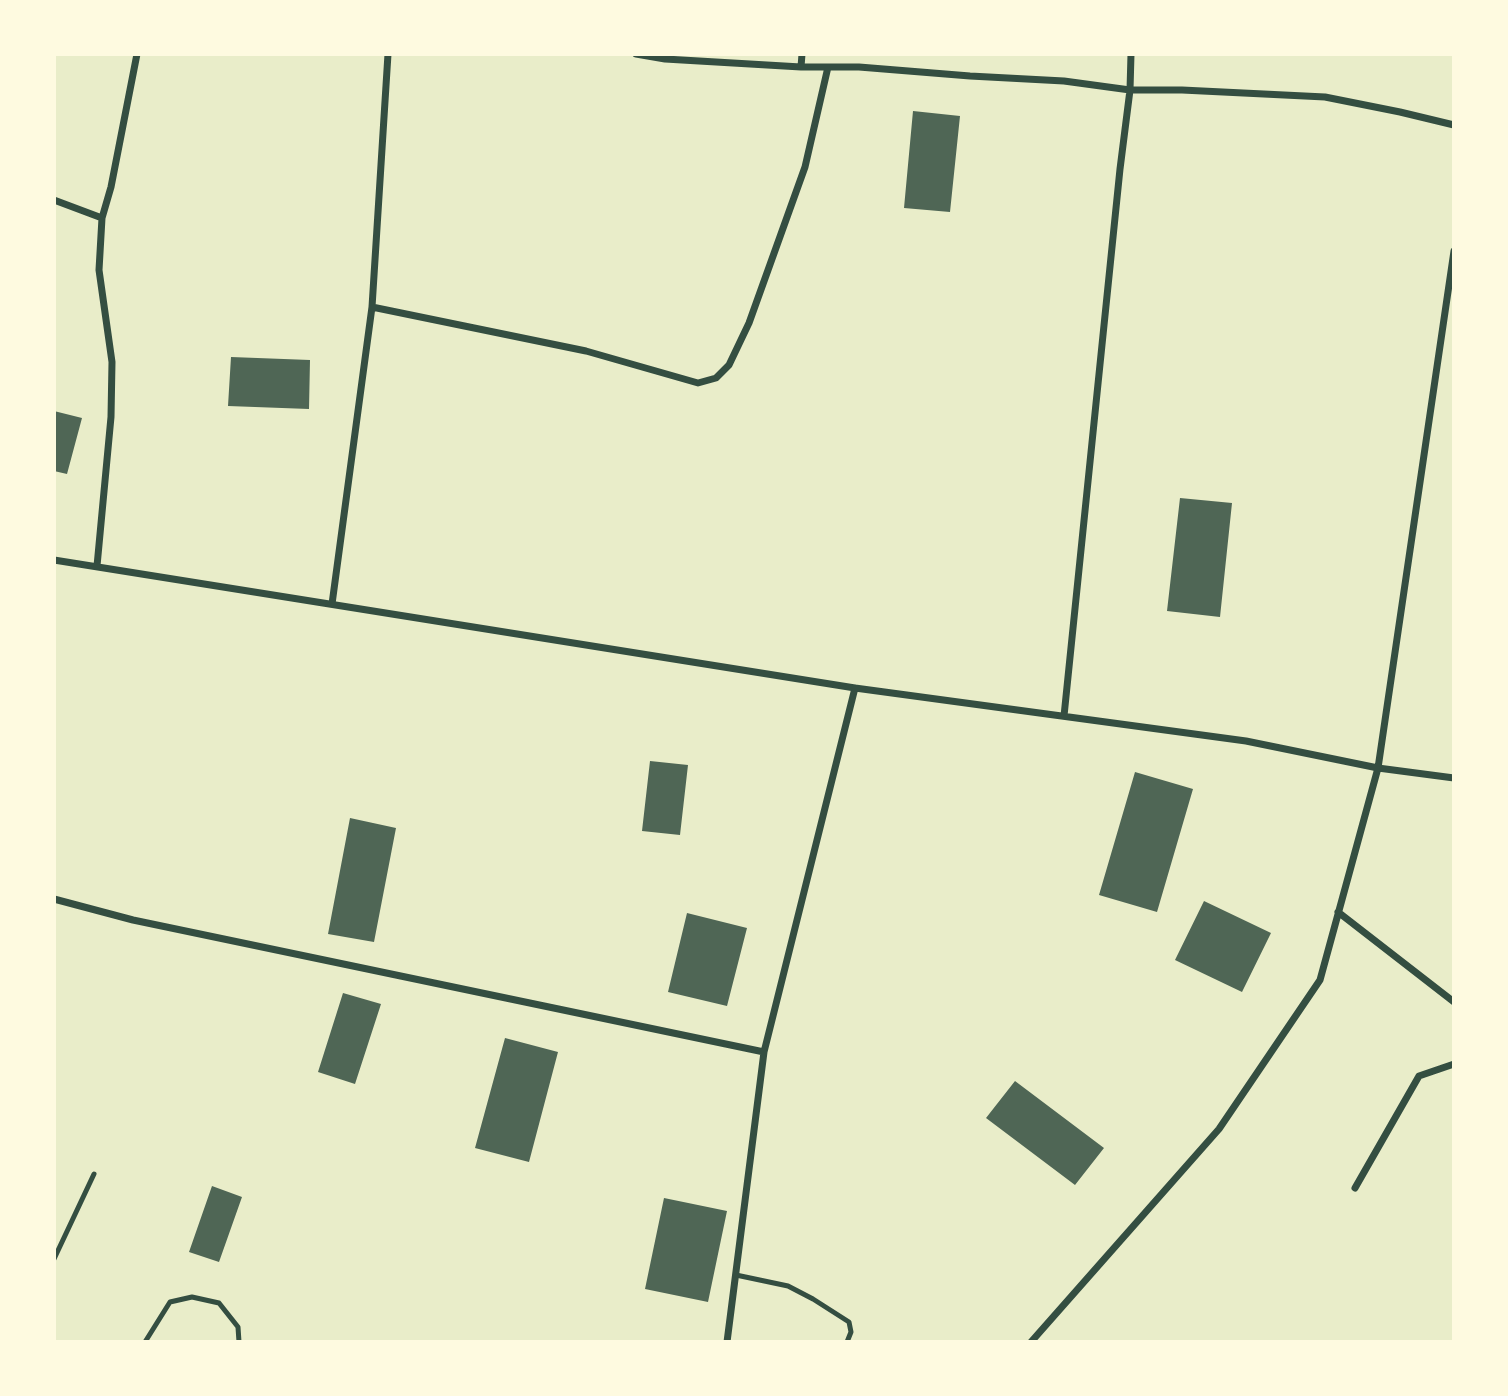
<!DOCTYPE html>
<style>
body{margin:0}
#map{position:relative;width:1508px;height:1396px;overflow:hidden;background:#e9edc9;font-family:"Asap Condensed",sans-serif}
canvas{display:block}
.frame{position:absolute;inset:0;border:56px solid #fefae0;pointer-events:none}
</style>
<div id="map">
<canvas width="1508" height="1396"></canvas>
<div class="frame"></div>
</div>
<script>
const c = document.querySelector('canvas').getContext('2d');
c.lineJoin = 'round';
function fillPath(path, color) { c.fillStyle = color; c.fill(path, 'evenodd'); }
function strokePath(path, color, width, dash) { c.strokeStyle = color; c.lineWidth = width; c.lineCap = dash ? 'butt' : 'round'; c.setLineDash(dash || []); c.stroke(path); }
const building = new Path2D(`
 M913 111 960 116 950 212 904 208Z
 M231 357 310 360 309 409 228 406Z
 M54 411 82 418 67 474 54 471Z
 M1180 498 1232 503 1220 617 1167 611Z
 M650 761 688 765 680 835 642 831Z
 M1135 772 1193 789 1157 912 1099 895Z
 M350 818 396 828 374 942 328 934Z
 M1204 901 1271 933 1242 992 1175 960Z
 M687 913 747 928 727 1006 668 992Z
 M343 993 381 1004 355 1084 318 1072Z
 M505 1038 558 1052 529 1162 475 1148Z
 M1015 1081 1104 1148 1075 1185 986 1118Z
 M212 1186 242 1197 219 1262 189 1252Z
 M664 1198 727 1211 708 1302 645 1289Z`);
const service = new Path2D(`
 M54 1259 94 1174
 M736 1275 788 1286 813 1299 849 1322 851 1332 847 1342
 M145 1342 170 1302 192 1297 219 1303 238 1327 239 1342`);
const minor = new Path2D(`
 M636 54 665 59 801 67H859L970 76 1064 81 1130 90H1182L1325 97 1400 112 1454 125
 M801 67 802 54
 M54 200 102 218
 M372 307 586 351 698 383 716 378 729 365 749 323 805 167 828 67
 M54 560 855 688 1246 741 1378 768 1454 778
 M97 566 111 417 112 362 99 270 102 218 111 187 137 54
 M332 604 372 307 388 54
 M1064 716 1120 169 1130 90 1131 54
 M54 899 133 920 764 1052
 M1338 912 1454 1002
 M1355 1188 1419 1076 1454 1064
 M727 1342 764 1052 855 688
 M1031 1342 1219 1129 1320 980 1378 768 1454 251`);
fillPath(building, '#4f6655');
strokePath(service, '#344e41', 5);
strokePath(minor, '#344e41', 7);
</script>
